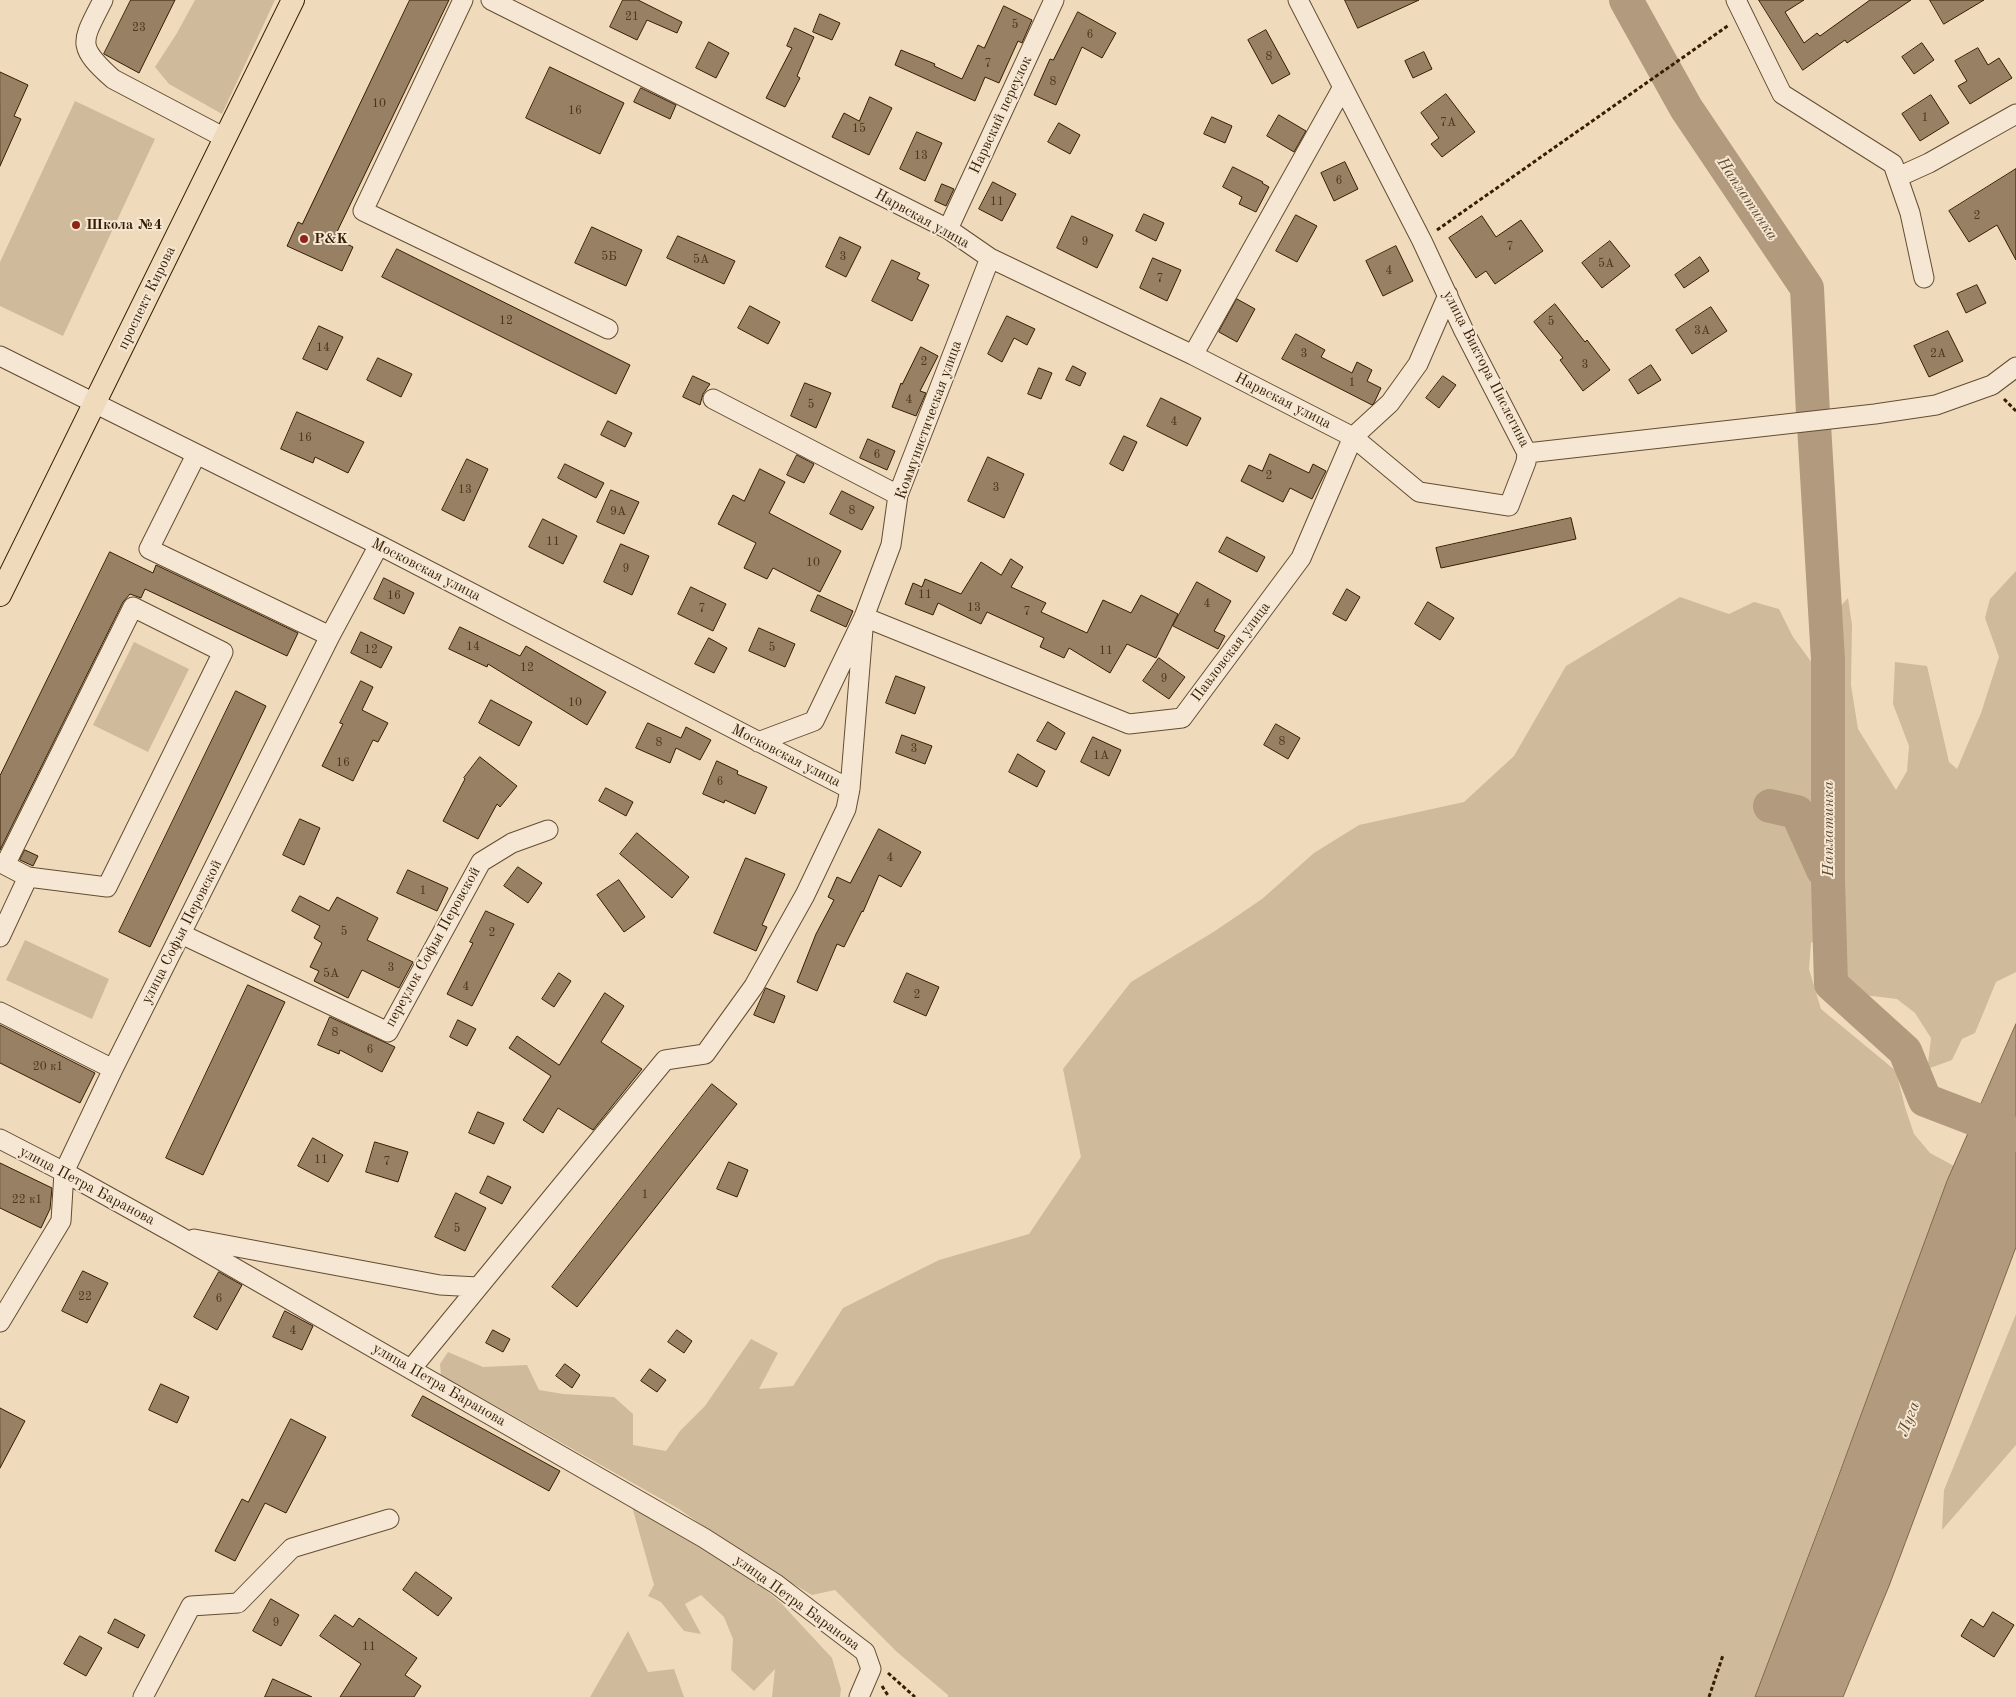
<!DOCTYPE html>
<meta charset="utf-8">
<style>
body{margin:0}
canvas{display:block;background:#f0dabc}
</style>
<canvas width="2016" height="1697"></canvas>
<script>
const c = document.querySelector('canvas').getContext('2d');
c.lineJoin = 'round';
function fillPath(path, color) { c.fillStyle = color; c.fill(path, 'evenodd'); }
function strokePath(path, color, width, dash) { c.strokeStyle = color; c.lineWidth = width; c.lineCap = dash ? 'butt' : 'round'; c.setLineDash(dash || []); c.stroke(path); }
function label(font, color, halo, rows, align = 'center') {
  c.font = font + ' "Old Standard TT",serif'; c.lineWidth = 4; c.setLineDash([]); c.textBaseline = 'middle'; c.strokeStyle = halo; c.fillStyle = color; for (const [text, x, y, turn = 0] of rows) {
    c.save(); c.translate(x, y); c.rotate((+turn || 0) * Math.PI / 180); c.textAlign = isNaN(turn) ? turn : align; if (halo) c.strokeText(text, 0, 0); c.fillText(text, 0, 0); c.restore();
  }
}
const green = new Path2D(`
 M195 0H275L222 114 169 84 155 67 177 33Z
 M75 101 155 139 63 336 0 306V262Z
 M2016 571V972L1996 982 1975 1033 1962 1039 1952 1060 1930 1068 1928 1064 1931 1038 1915 1013 1897 999 1863 995 1848 984 1836 927 1811 943 1809 969 1821 1009 1896 1071 1905 1107 1914 1134 1930 1153 1954 1166 1755 1697H948V1695L897 1652 835 1590 812 1595 749 1558 679 1509 441 1375 440 1364 448 1352 483 1367 527 1365 539 1390 563 1394 614 1397 633 1414V1445L666 1451 680 1431 705 1406 751 1339 778 1353 759 1389 793 1386 843 1308 939 1260 1029 1234 1081 1157 1063 1069 1131 982 1215 931 1262 899 1314 853 1359 825 1464 802 1514 756 1566 666 1680 597 1729 614 1754 602 1779 609 1793 637 1821 675 1815 633 1848 598 1852 625 1851 685 1858 729 1896 790 1907 771 1909 746 1893 704 1895 662 1927 666 1949 762 1957 769 1981 713 1999 657 1985 618 1990 599Z
 M134 642 189 669 148 752 93 725Z
 M25 940 109 979 92 1019 6 980Z
 M2016 1314V1445L1942 1530 1944 1490Z
 M631 1503 737 1565 781 1603 832 1658 841 1689 840 1697H772L775 1669 754 1691 731 1670 733 1639 724 1617 701 1595 685 1604 701 1634 684 1631 661 1602 648 1596 654 1585Z
 M628 1631 648 1672 674 1669 684 1697H590Z`);
const water = new Path2D(`
 M2016 1024V1247L1889 1586 1843 1697H1755L1833 1491 1947 1181Z`);
const river = new Path2D(`
 M1626 0 1686 108 1807 288 1813 414
 M1814 425 1828 660V880L1831 984 1905 1051 1925 1100 2016 1135
 M1770 806 1797 812 1823 870`);
const building = new Path2D(`
 M131 0H175L139 73 104 54Z
 M410 0H449L334 238 353 247 342 271 287 246 298 222 302 224Z
 M623 0H638L682 22 677 33 647 20 637 40 610 27Z
 M1345 0H1419L1358 28Z
 M1759 0H1804L1785 12 1804 43 1817 33 1820 36 1870 0H1911L1847 43 1845 40 1803 70Z
 M1930 0H1984L1944 24Z
 M1004 6 1032 20 1022 43 1018 41 999 83 985 77 975 101 895 65 901 50 935 64 934 66 962 79 978 45 984 48Z
 M1078 12 1116 33 1102 58 1082 47 1056 105 1034 95 1050 59 1053 60Z
 M820 14 840 23 832 40 813 32Z
 M795 28 814 37 797 76 800 78 785 107 766 98 792 48 787 46Z
 M1266 30 1290 74 1272 84 1248 40Z
 M709 42 729 53 716 78 696 68Z
 M1922 43 1934 60 1914 74 1902 57Z
 M1978 48 1988 65 1999 58 2012 78 1970 104 1958 86 1967 81 1955 61Z
 M1424 52 1432 69 1413 78 1405 61Z
 M550 67 624 103 600 154 526 118Z
 M0 72 28 85 14 116 21 119 0 166Z
 M641 88 676 105 670 119 634 102Z
 M1446 94 1475 132 1442 157 1431 144 1439 138 1421 113Z
 M1931 95 1949 123 1920 141 1902 114Z
 M870 97 892 108 869 155 832 137 844 113 859 121Z
 M1279 115 1306 131 1294 152 1267 136Z
 M1212 117 1232 126 1225 143 1204 134Z
 M1059 123 1080 135 1070 154 1048 142Z
 M917 132 942 143 925 181 900 169Z
 M1345 162 1358 189 1334 201 1321 173Z
 M1233 167 1263 182 1262 183 1269 187 1256 212 1239 204 1242 197 1223 187Z
 M2016 169V260L1997 225 1969 242 1949 211Z
 M993 182 1016 194 1002 221 979 209Z
 M942 184 954 189 946 206 935 201Z
 M1144 214 1164 223 1156 241 1136 231Z
 M1296 215 1317 226 1297 262 1276 251Z
 M1072 216 1113 235 1097 268 1057 248Z
 M1482 216 1496 237 1521 220 1543 251 1495 284 1486 271 1476 278 1449 238Z
 M592 227 642 250 626 286 575 263Z
 M678 236 735 261 724 284 667 258Z
 M840 237 861 247 846 277 826 267Z
 M1610 241 1630 266 1602 288 1582 263Z
 M1396 246 1413 281 1383 296 1366 261Z
 M397 249 630 365 616 394 382 277Z
 M1700 257 1709 271 1684 288 1675 275Z
 M1153 258 1181 270 1167 301 1140 288Z
 M892 260 920 273 917 279 929 285 912 321 872 301Z
 M1977 285 1986 303 1966 313 1957 294Z
 M1237 299 1255 309 1237 342 1219 332Z
 M1555 304 1585 342 1587 340 1610 370 1583 391 1560 360 1563 358 1534 322Z
 M750 306 780 322 768 344 738 328Z
 M1711 307 1727 331 1692 354 1676 330Z
 M1007 316 1035 329 1027 345 1014 338 1002 362 988 354Z
 M319 326 343 337 327 370 303 359Z
 M1948 331 1963 361 1929 377 1914 346Z
 M1296 334 1325 350 1321 357 1352 373 1357 362 1372 370 1367 381 1381 388 1374 403 1372 405 1282 359Z
 M921 347 938 356 920 391 926 393 916 416 892 407 901 383 902 384Z
 M378 358 412 374 401 397 367 380Z
 M1651 365 1661 380 1638 394 1629 380Z
 M1073 366 1086 373 1080 386 1066 380Z
 M1039 368 1052 373 1041 399 1028 394Z
 M693 376 710 384 703 394 700 405 683 397Z
 M1443 376 1456 385 1439 408 1426 398Z
 M805 383 831 393 816 428 791 416Z
 M1161 398 1201 418 1187 446 1147 426Z
 M297 412 364 442 348 473 315 457 313 463 281 449Z
 M608 421 632 433 625 447 601 435Z
 M1124 436 1137 442 1123 471 1110 464Z
 M868 439 895 451 887 470 860 458Z
 M1270 454 1309 473 1313 464 1326 471 1312 499 1290 488 1283 502 1241 481 1249 465 1262 471Z
 M797 455 814 464 804 483 787 475Z
 M988 457 1024 474 1004 518 968 501Z
 M467 459 488 469 464 521 442 510Z
 M565 464 604 483 596 498 558 478Z
 M760 469 785 482 769 513 841 551 820 592 773 568 767 579 744 568 756 543 718 524 733 495 744 501Z
 M611 490 639 502 624 534 597 522Z
 M842 491 874 507 862 530 830 514Z
 M1571 518 1576 539 1441 568 1436 548Z
 M543 519 577 536 563 564 529 547Z
 M1227 537 1265 557 1257 572 1219 552Z
 M621 544 649 556 632 595 604 582Z
 M110 552 153 573 156 565 298 633 287 656 145 589 141 598 130 594 123 602 0 850V776Z
 M1011 559 1023 567 1011 587 1046 603 1041 612 1087 633 1103 600 1131 613 1141 595 1178 614 1156 658 1127 644 1110 673 1069 648 1064 658 1040 647 1044 638 987 612 981 624 938 603 933 615 905 604 913 583 922 587 925 579 961 594 981 562 1001 575Z
 M384 578 414 593 404 614 374 599Z
 M1197 582 1231 601 1214 631 1225 636 1218 649 1173 626Z
 M691 587 726 604 713 631 678 614Z
 M1347 589 1360 597 1346 621 1333 614Z
 M818 595 853 611 846 627 811 611Z
 M1428 602 1454 618 1440 640 1415 624Z
 M460 627 520 656 526 646 606 692 587 725 488 664 487 667 449 649Z
 M759 628 795 644 785 667 749 651Z
 M361 632 392 647 381 668 351 653Z
 M709 638 727 648 714 673 695 664Z
 M1159 658 1185 677 1169 699 1143 681Z
 M896 676 925 687 915 714 886 703Z
 M361 681 373 687 362 710 388 723 378 742 373 740 353 781 322 766 343 724 340 723Z
 M236 691 266 706 150 947 119 932Z
 M491 700 532 722 519 746 479 723Z
 M1048 722 1065 733 1056 750 1037 741Z
 M648 723 681 738 686 727 711 740 700 760 676 748 670 763 636 748Z
 M1276 724 1300 738 1288 759 1264 745Z
 M902 735 932 746 925 764 896 753Z
 M1093 737 1121 750 1109 776 1081 762Z
 M1018 754 1045 771 1037 787 1009 772Z
 M480 757 517 786 500 807 497 804 478 839 443 821 465 779 464 778Z
 M717 761 738 771 737 774 767 787 755 814 725 800 724 803 703 794Z
 M606 788 633 802 626 816 599 801Z
 M300 819 320 828 304 865 283 855Z
 M879 829 921 852 901 887 879 875 863 912 862 911 844 947 837 944 817 991 797 982 816 934 834 900 828 897 837 877 850 883Z
 M637 833 689 877 672 898 620 854Z
 M25 850 38 856 33 866 20 860Z
 M746 858 785 874 762 925 767 927 756 951 714 933Z
 M518 867 542 883 528 903 504 886Z
 M408 870 448 888 437 911 397 893Z
 M619 880 645 917 624 932 597 895Z
 M300 896 329 911 337 897 378 918 367 940 413 962 399 988 362 970 348 998 314 981 319 971 310 967 322 943 314 938 320 926 292 911Z
 M486 911 514 924 472 1006 447 994 473 943 470 942Z
 M559 973 571 981 554 1007 542 999Z
 M907 973 939 987 926 1016 894 1002Z
 M248 985 285 1002 203 1175 166 1158Z
 M766 988 785 996 774 1023 754 1015Z
 M605 993 624 1006 601 1042 642 1069 593 1130 558 1108 543 1133 523 1120 551 1076 509 1048 517 1036 559 1065Z
 M330 1017 395 1047 382 1072 340 1050 339 1054 318 1045Z
 M458 1020 476 1029 467 1046 450 1037Z
 M0 1025 95 1073 80 1103 0 1063Z
 M712 1084 737 1104 577 1307 552 1287Z
 M478 1112 504 1123 494 1144 469 1133Z
 M313 1138 343 1155 328 1182 298 1166Z
 M375 1142 408 1152 398 1182 366 1172Z
 M729 1162 748 1170 737 1197 717 1189Z
 M0 1163 52 1188 50 1209 41 1228 0 1208Z
 M488 1176 511 1187 502 1204 480 1193Z
 M456 1193 486 1208 465 1251 435 1237Z
 M83 1271 108 1283 87 1323 62 1311Z
 M219 1272 242 1285 217 1330 194 1317Z
 M285 1311 313 1326 302 1350 273 1337Z
 M493 1330 510 1339 503 1352 486 1343Z
 M677 1330 692 1341 684 1353 668 1342Z
 M565 1364 580 1375 572 1388 556 1376Z
 M650 1369 666 1380 657 1392 641 1381Z
 M161 1384 189 1397 177 1423 149 1410Z
 M423 1396 560 1471 549 1491 412 1416Z
 M0 1408 25 1421 0 1468Z
 M291 1419 326 1437 286 1513 265 1503 235 1561 215 1551 242 1499 248 1502Z
 M416 1572 452 1598 438 1616 403 1590Z
 M271 1599 299 1615 281 1646 253 1631Z
 M1993 1612 2014 1625 1994 1657 1961 1636 1971 1619 1983 1627Z
 M335 1615 353 1627 359 1618 417 1658 405 1675 421 1686 414 1697H340L361 1664 320 1636Z
 M115 1619 145 1635 138 1648 108 1633Z
 M80 1636 102 1648 86 1676 64 1664Z
 M273 1679 312 1697H265Z`);
const path = new Path2D(`
 M1437 230 1729 25
 M2004 399 2016 411
 M888 1673 915 1697
 M882 1686 889 1697
 M1709 1697 1723 1655`);
const minor = new Path2D(`
 M103 0C82 42 75 45 113 79L225 138
 M463 0 363 211 608 329
 M491 0 948 229 990 258 1193 355 1353 437 1419 492 1509 506 1526 462 1527 453
 M1298 0 1422 241 1464 331 1527 453 1875 414 1936 405 1992 385 2016 367
 M1736 0 1782 94 1893 164 1910 213 1924 278
 M1898 177 1929 163 2016 114
 M948 229 1054 0
 M1193 355 1343 87
 M0 356 379 545 850 789
 M713 399 898 495
 M196 455 149 549 330 636
 M133 607 223 652 107 887 28 877 5 865Z
 M758 742 814 721 864 617 891 545 898 495 990 258
 M181 934 388 1032 481 862 512 843 548 830
 M0 937 28 877
 M0 1012 113 1069
 M0 1139 64 1172 179 1236 704 1538 776 1584 865 1652 871 1669 859 1697
 M194 1239 440 1285 478 1287
 M0 1322 61 1221 64 1172 113 1069 330 636 379 545
 M411 1369 665 1060 705 1054 754 986 805 895 846 809 850 789 864 617 1129 724 1182 718 1301 558 1353 437 1390 403 1418 364 1448 295
 M143 1697 191 1606 238 1603 292 1548 389 1519`);
const major = new Path2D(`
 M0 595 293 0`);
const markers = [
 [76,225,5,"#8f2418"],
 [304,239,5,"#8f2418"]
];
const numberNames = [
 ["21",632,17],
 ["5",1015,25],
 ["23",139,28],
 ["6",1090,35],
 ["8",1269,57],
 ["7",988,64],
 ["8",1053,82],
 ["10",379,104],
 ["16",575,111],
 ["1",1925,118],
 ["7А",1448,123],
 ["15",859,129],
 ["13",921,156],
 ["6",1339,181],
 ["11",997,202],
 ["2",1977,216],
 ["9",1085,242],
 ["7",1510,247],
 ["5Б",609,257],
 ["3",843,257],
 ["5А",701,260],
 ["5А",1606,264],
 ["4",1389,271],
 ["7",1160,279],
 ["12",506,321],
 ["5",1551,322],
 ["3А",1702,331],
 ["14",323,348],
 ["3",1304,354],
 ["2А",1938,354],
 ["2",924,362],
 ["3",1585,365],
 ["1",1352,383],
 ["4",909,400],
 ["5",811,405],
 ["4",1174,422],
 ["16",305,438],
 ["6",877,455],
 ["2",1269,476],
 ["3",996,488],
 ["13",465,490],
 ["8",852,511],
 ["9А",618,512],
 ["11",553,542],
 ["10",813,563],
 ["9",626,569],
 ["11",925,595],
 ["16",394,596],
 ["4",1207,604],
 ["13",974,608],
 ["7",702,609],
 ["7",1027,612],
 ["14",473,647],
 ["5",772,648],
 ["12",371,650],
 ["11",1106,651],
 ["12",527,668],
 ["9",1164,679],
 ["10",575,703],
 ["8",1282,742],
 ["8",659,743],
 ["3",914,749],
 ["1А",1101,756],
 ["16",343,763],
 ["6",720,782],
 ["4",890,858],
 ["1",423,891],
 ["5",344,932],
 ["2",492,933],
 ["3",391,968],
 ["5А",331,974],
 ["4",466,987],
 ["2",917,995],
 ["8",335,1033],
 ["6",370,1050],
 ["20 к1",48,1067],
 ["11",321,1160],
 ["7",387,1162],
 ["1",645,1195],
 ["22 к1",27,1200],
 ["5",457,1229],
 ["22",85,1297],
 ["6",219,1299],
 ["4",293,1331],
 ["9",276,1623],
 ["11",369,1647]
];
const streetNames = [
 ["Нарвский переулок",1001,115,-65],
 ["Нарвская улица",922,219,29],
 ["проспект Кирова",147,298,-64],
 ["улица Виктора Пислегина",1486,369,63],
 ["Нарвская улица",1283,401,27],
 ["Коммунистическая улица",929,420,-70],
 ["Московская улица",426,570,27],
 ["Павловская улица",1231,652,-53],
 ["Московская улица",786,756,27],
 ["улица Софьи Перовской",182,932,-63],
 ["переулок Софьи Перовской",433,947,-61],
 ["улица Петра Баранова",87,1186,28],
 ["улица Петра Баранова",439,1385,30],
 ["улица Петра Баранова",797,1603,36]
];
const poiNames = [
 ["Школа №4",86,225],
 ["P&K",314,239]
];
const waterNames = [
 ["Наплатинка",1747,199,56],
 ["Наплатинка",1829,829,-90],
 ["Луга",1909,1419,-69]
];
fillPath(green, '#d0ba9c');
fillPath(water, '#b19a7d');
strokePath(water, '#80684c', 1);
strokePath(river, '#b19a7d', 34);
fillPath(building, '#978063');
strokePath(building, '#361e02', 1);
strokePath(minor, '#644d30', 21);
strokePath(major, '#361e02', 24);
strokePath(path, '#361e02', 3, [4, 2.5]);
strokePath(minor, '#f5e7d3', 19);
strokePath(major, '#f0dabc', 22);
for (const [x, y, r, color] of markers) { const dot = new Path2D(); dot.arc(x, y, r, 0, 2 * Math.PI); c.fillStyle = color; c.fill(dot); strokePath(dot, '#f5e7d3', 2); }
label('12px', '#4e361a', null, numberNames);
label('15px', '#361e02', '#f5e7d3', streetNames);
label('bold 15px', '#361e02', '#f5e7d3', poiNames, 'left');
label('italic 16px', '#61492d', '#f5e7d3', waterNames);
</script>
